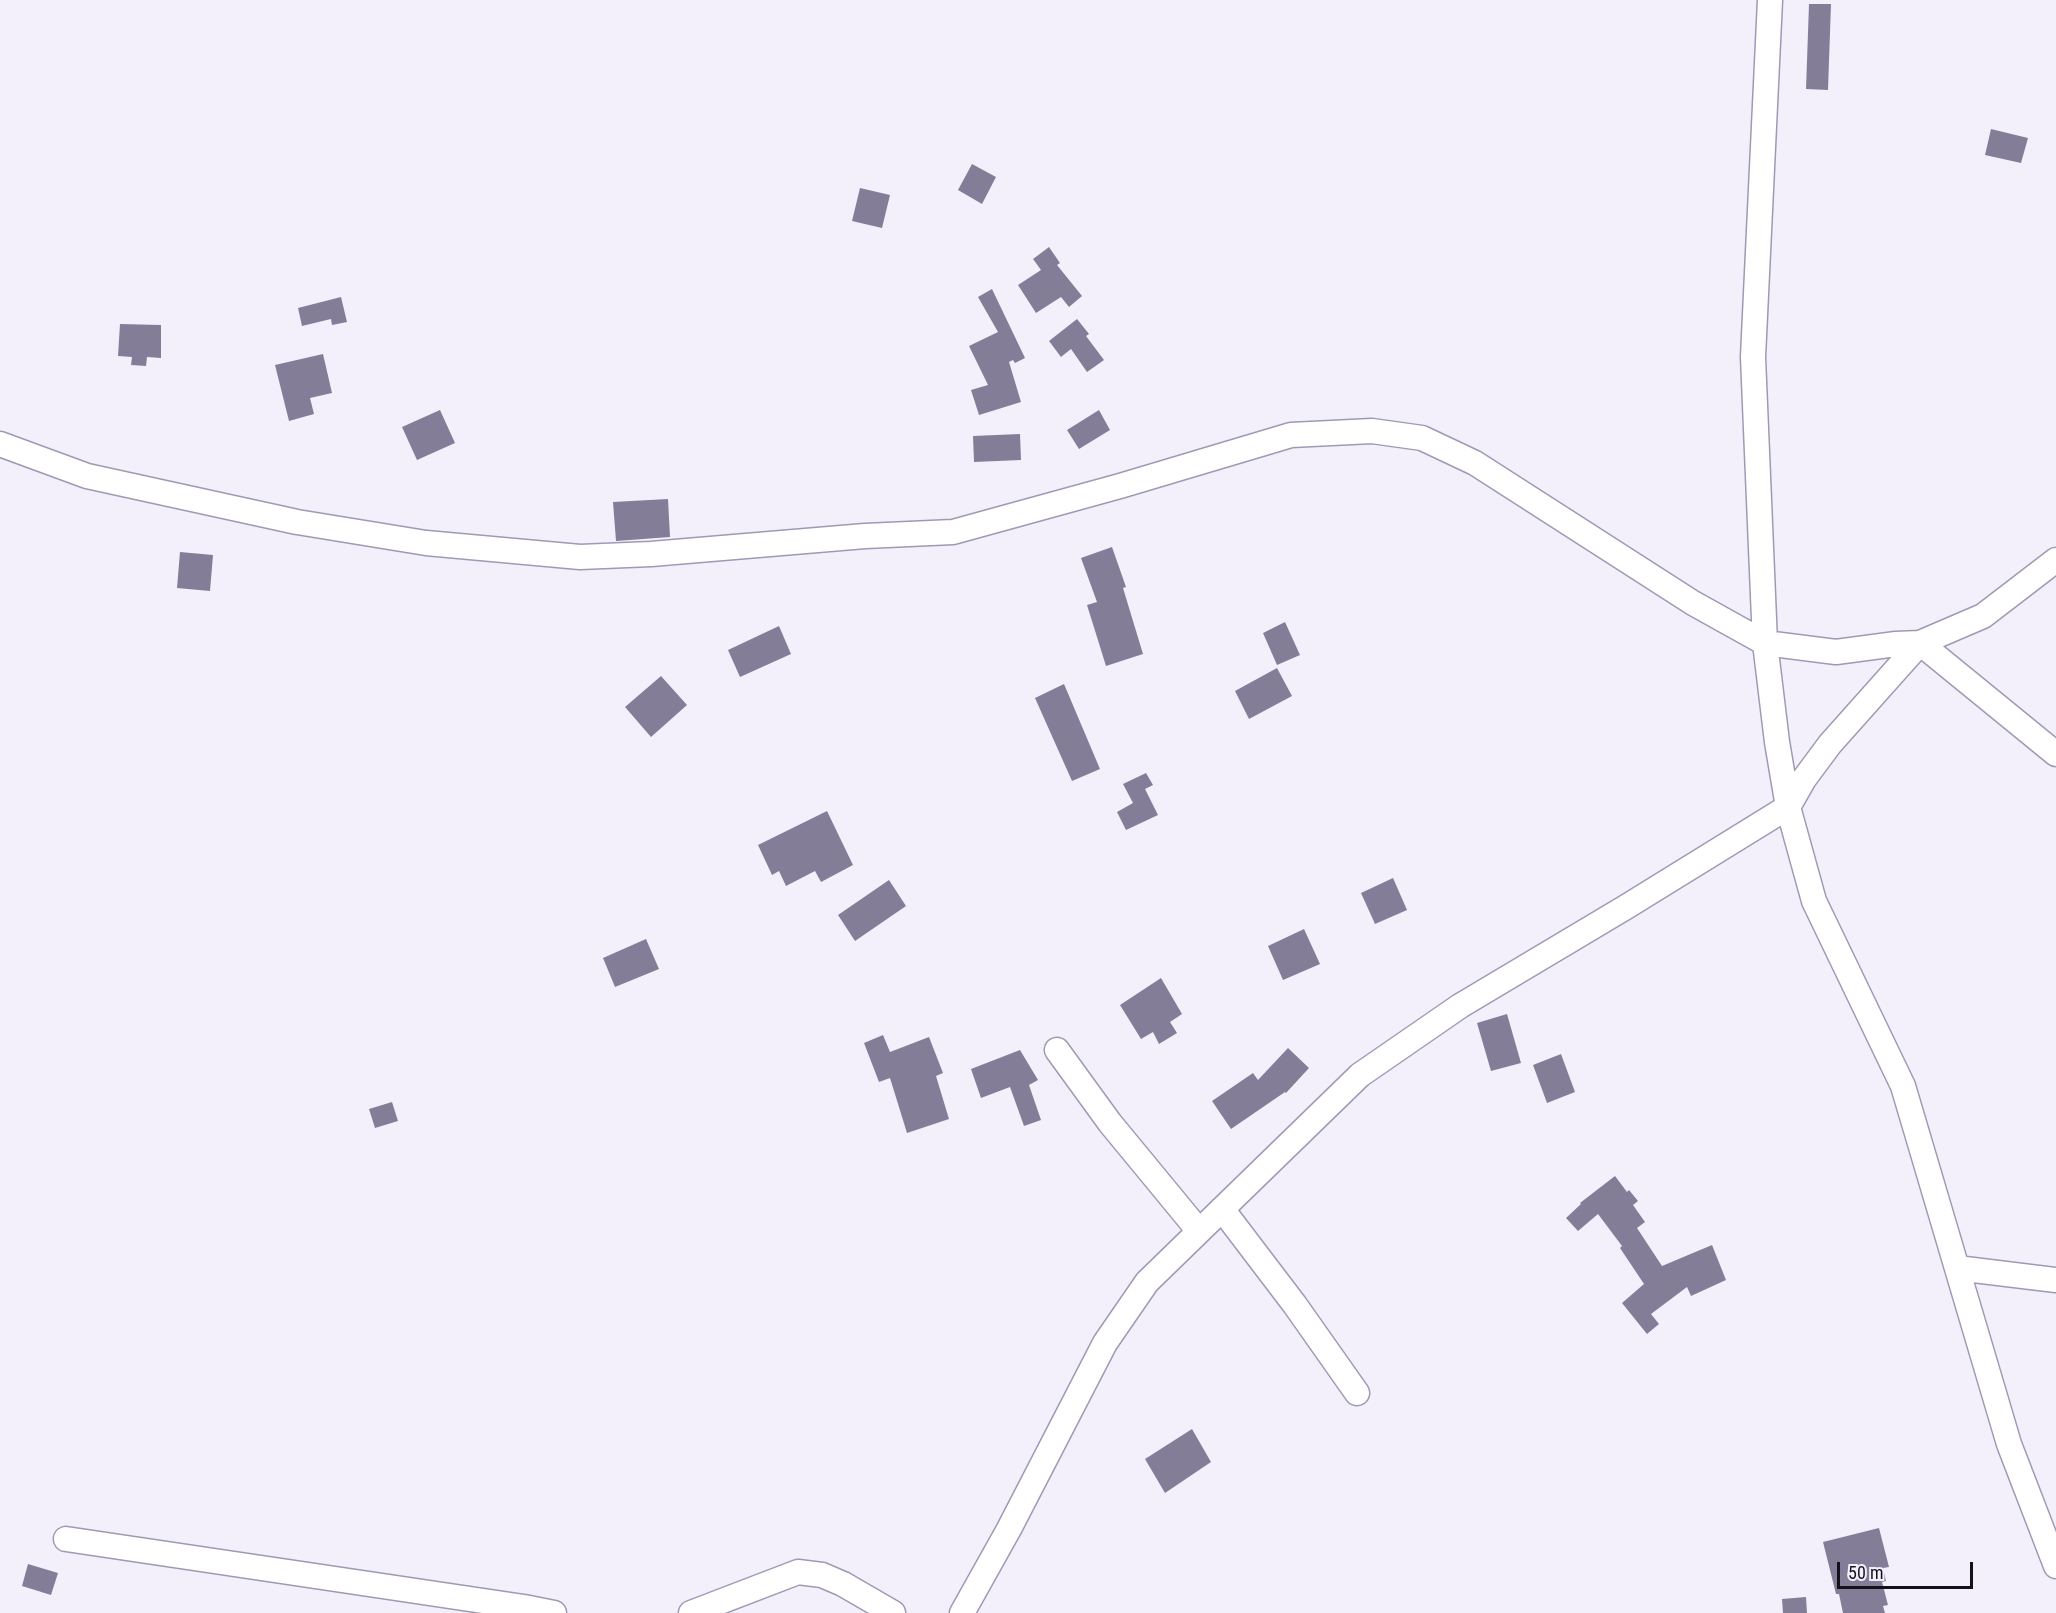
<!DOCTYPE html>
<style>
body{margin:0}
#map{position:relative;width:2056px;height:1613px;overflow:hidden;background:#f3f0fc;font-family:"Roboto Condensed",sans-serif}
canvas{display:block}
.scale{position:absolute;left:1837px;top:1562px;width:136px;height:27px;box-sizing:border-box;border:3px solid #13111a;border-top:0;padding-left:8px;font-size:18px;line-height:21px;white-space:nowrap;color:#13111a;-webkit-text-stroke:4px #f3f0fc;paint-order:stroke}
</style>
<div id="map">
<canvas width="2056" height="1613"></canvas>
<div class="scale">50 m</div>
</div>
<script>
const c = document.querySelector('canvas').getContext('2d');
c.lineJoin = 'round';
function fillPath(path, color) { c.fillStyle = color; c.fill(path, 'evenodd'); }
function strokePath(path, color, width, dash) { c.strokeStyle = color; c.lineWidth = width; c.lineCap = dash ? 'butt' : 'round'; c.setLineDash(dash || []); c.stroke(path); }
const building = new Path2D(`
 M1809 4H1831L1828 90 1806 89Z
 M1991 129 2028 138 2021 163 1985 155Z
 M972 164 996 177 982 204 958 190Z
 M860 188 890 195 882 228 852 221Z
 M1049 247 1060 263 1057 265 1082 296 1069 307 1061 297 1036 313 1018 285 1041 270 1033 259Z
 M992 289 1025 358 1015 363 1013 360 1009 362 1021 402 979 415 971 390 988 385 969 346 998 332 978 297Z
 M341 297 347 322 332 325 331 319 302 326 298 308Z
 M1077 319 1089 334 1086 336 1104 360 1087 372 1071 349 1061 357 1049 341Z
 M120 324 161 325V358L147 357 146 366 131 365 132 357 118 356Z
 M323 354 332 393 310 398 314 414 289 421 275 365Z
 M440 410 455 443 417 460 402 427Z
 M1099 410 1110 430 1079 449 1067 430Z
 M1020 434 1021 460 974 462 973 436Z
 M668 499 670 537 616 541 613 502Z
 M1112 547 1126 587 1123 588 1143 654 1106 666 1087 605 1097 602 1081 558Z
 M180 552 213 555 210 591 177 588Z
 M1285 622 1300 655 1277 665 1263 633Z
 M779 626 791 654 740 677 728 650Z
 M1277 668 1292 696 1249 719 1235 691Z
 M661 676 687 705 651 737 625 707Z
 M1064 684 1100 769 1072 781 1035 698Z
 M1146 773 1153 785 1145 789 1158 815 1126 830 1117 812 1133 803 1123 784Z
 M827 811 853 865 821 882 815 871 786 886 779 871 772 875 758 845Z
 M1393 878 1407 910 1375 924 1361 893Z
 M889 880 906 906 855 941 838 915Z
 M1304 929 1320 964 1283 980 1268 946Z
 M646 939 659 969 615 987 603 958Z
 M1161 978 1182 1014 1170 1022 1177 1033 1159 1044 1153 1032 1141 1039 1120 1005Z
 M1507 1014 1521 1063 1491 1071 1477 1023Z
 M883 1035 890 1052 929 1037 943 1073 936 1076 949 1119 907 1133 890 1078 879 1082 864 1043Z
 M1288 1048 1309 1068 1286 1093 1285 1092 1231 1129 1212 1101 1253 1073 1258 1080Z
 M1020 1050 1038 1080 1029 1085 1041 1120 1024 1126 1010 1087 981 1098 971 1069Z
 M1561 1054 1575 1092 1547 1103 1533 1065Z
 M392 1102 398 1121 375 1128 369 1109Z
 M1615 1176 1627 1192 1629 1190 1638 1201 1633 1205 1645 1222 1637 1228 1662 1266 1712 1245 1726 1280 1691 1296 1687 1287 1651 1314 1659 1324 1647 1334 1622 1303 1644 1284 1620 1248 1622 1246 1598 1214 1578 1231 1566 1218 1581 1204 1580 1203Z
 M1192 1429 1211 1462 1165 1493 1145 1459Z
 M1879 1528 1889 1567 1883 1568 1886 1581 1882 1582 1888 1605 1883 1606 1885 1613H1843L1839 1594H1836L1823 1542Z
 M28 1564 58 1573 51 1595 22 1586Z
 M1806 1597 1807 1613H1783L1782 1599Z`);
const minor = new Path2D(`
 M1770 0 1753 357 1765 643 1777 742 1788 807 1814 901 1903 1086 2009 1444 2056 1566
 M0 444 87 476 297 522 426 543 580 557 651 554 865 536 953 532 1120 486 1291 435 1372 431 1422 438 1475 463 1693 603 1765 643 1836 652 1896 644 1920 643 1983 616 2056 560
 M1920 643 2056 754
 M1057 1050 1110 1123 1199 1231
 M1222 1209 1295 1305 1357 1393
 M1957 1268 2056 1280
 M66 1539 524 1607 554 1613
 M691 1613 798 1572 822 1575 843 1584 893 1613
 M962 1613 1009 1529 1105 1343 1147 1282 1360 1075 1460 1006 1626 907 1788 807 1804 779 1830 744 1920 643`);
fillPath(building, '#847d98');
strokePath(minor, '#a099b4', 27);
strokePath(minor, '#fff', 24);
</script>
